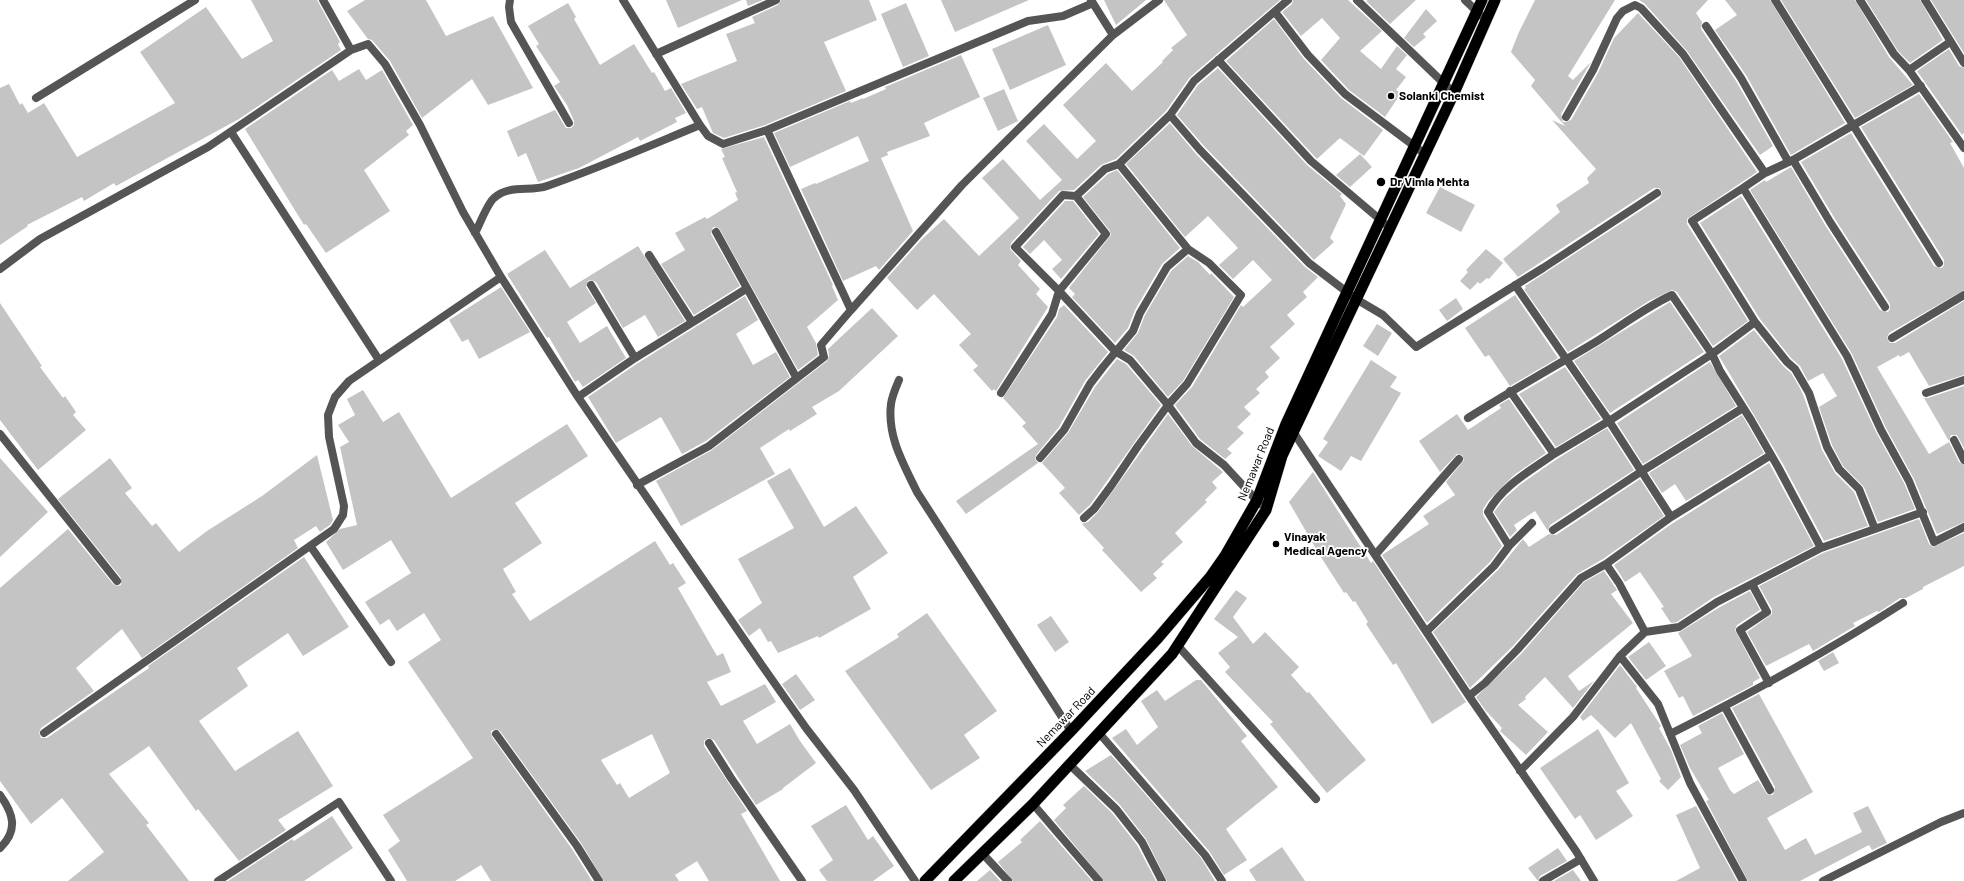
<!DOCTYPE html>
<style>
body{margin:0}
canvas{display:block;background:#fff}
</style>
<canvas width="1964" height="881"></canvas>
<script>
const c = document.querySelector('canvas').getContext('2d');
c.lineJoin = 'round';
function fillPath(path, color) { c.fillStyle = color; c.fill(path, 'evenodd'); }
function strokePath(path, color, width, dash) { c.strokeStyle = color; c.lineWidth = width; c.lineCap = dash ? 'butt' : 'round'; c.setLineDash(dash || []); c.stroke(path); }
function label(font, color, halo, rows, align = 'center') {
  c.font = font + ' Barlow,sans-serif'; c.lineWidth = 3.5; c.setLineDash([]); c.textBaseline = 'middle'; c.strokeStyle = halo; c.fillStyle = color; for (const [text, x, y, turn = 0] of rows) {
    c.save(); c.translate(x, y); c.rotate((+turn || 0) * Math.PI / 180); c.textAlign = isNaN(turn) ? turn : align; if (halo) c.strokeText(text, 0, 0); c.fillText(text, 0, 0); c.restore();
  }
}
const building = new Path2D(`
 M251 0H317L340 42 338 44 341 50 239 119 116 186 114 183 84 201 82 197 27 225 28 226 0 245V88L9 84 20 105 22 103 28 113 44 103 77 157 175 103 140 52 206 7 242 59 273 41Z
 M365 0H426L446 36 493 16 533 88 488 105 472 79 422 118 390 61 372 40 368 39 347 11Z
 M666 0H742L678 28Z
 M746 0H763L748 6Z
 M781 0H869L877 20 824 42 846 91 765 125 724 138 713 133 702 107 697 109 681 84 737 61 726 34 755 23 752 17 778 5Z
 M941 0H1029L955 32Z
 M1104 0H1146L1116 25Z
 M1164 0H1280L1190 77 1166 111 1116 159 1101 165 1074 190 1059 191 1011 243 1010 249 1021 261 1018 265 1040 289 1036 294 1048 307 996 391 994 389 992 391 973 370 978 366 959 345 971 334 934 294 917 310 887 278 921 240 944 219 979 256 1019 218 982 178 1003 159 1040 200 1062 180 1026 141 1044 124 1077 159 1096 141 1063 105 1106 63 1132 91 1163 62 1162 61 1173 50 1171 48 1187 35Z
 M1293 0H1348L1382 31 1360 51 1381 69 1397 46 1407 55 1396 69 1406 77 1396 90 1401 93 1385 117 1349 90 1321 60 1340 38 1322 18 1301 36 1282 12 1292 4Z
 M1368 0H1416L1390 24 1366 1Z
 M1535 0H1615L1568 76 1573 80 1591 62 1561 114 1563 122H1566L1571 120 1598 73 1614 38 1638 13 1679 57 1757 172 1687 219V224L1748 321 1713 346 1677 292 1672 290 1649 301 1568 352 1524 289 1526 288 1525 286 1660 198 1662 192 1659 188H1654L1518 277 1503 259 1560 212 1556 205 1589 183 1587 178 1596 169 1552 120 1565 126 1531 86 1535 80 1511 52 1519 32Z
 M1639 0H1708L1696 13 1702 22 1701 29 1736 81 1773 146 1760 155 1687 51 1645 4Z
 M1725 0H1770L1845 123 1791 155 1746 75 1715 30 1737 15Z
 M1781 0H1855L1889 57 1913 85 1855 118Z
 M1866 0H1920L1943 40 1910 63 1898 51Z
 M1931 0H1964V53Z
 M568 3 576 17 574 19 600 65 634 44 652 73 654 72 665 91 671 88 686 113 675 118 677 122 640 141 638 137 579 168 538 182 526 153 518 157 507 131 555 110 566 128H571L574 125V121L567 105 554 86 560 82 536 46 539 44 528 26Z
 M906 3 929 56 903 67 881 14Z
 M1426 9 1437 21 1423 34 1426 37 1414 47 1404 38Z
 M1274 19 1304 59 1341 98 1383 130 1364 156 1340 138 1317 159 1226 61Z
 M1048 25 1066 65 1010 90 992 49Z
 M1949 49 1959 66 1964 68V133L1962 135 1917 71Z
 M961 55 980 97 924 123 930 136 887 152 888 155 881 158 913 231 879 270 876 266 843 281 801 189 815 183 816 184 869 161 858 136 790 167 774 133 850 101 851 103 863 98V99L886 89 885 87Z
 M1218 68 1307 165 1342 194 1340 196 1346 204 1330 238 1334 242 1314 260 1204 146 1177 115 1198 85Z
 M359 69 366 80 382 70 413 125 406 131 409 135 364 170 390 211 326 253 306 224 304 225 245 129 332 70 339 81Z
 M1004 89 1018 121 998 131 983 98Z
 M1919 94 1953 142 1950 143 1964 168V290L1889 333 1887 338 1890 343H1895L1964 301V375L1929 386 1909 352 1900 357 1899 355 1877 367 1929 454 1949 442 1959 462 1964 465V522L1937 534 1914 479 1886 428 1852 354 1750 190 1765 180 1766 182 1791 167 1825 225 1880 310 1888 312 1890 309V304L1835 219 1801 162 1851 133 1934 266 1942 268 1944 265V260L1861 127Z
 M1170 123 1196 154 1305 267 1318 277 1303 292 1307 297 1287 315 1295 324 1270 347 1280 358 1265 372 1269 377 1256 389 1260 393 1244 407 1251 414 1237 427 1244 433 1227 449 1232 453 1225 459 1200 439 1175 405 1192 387 1241 305 1243 307 1272 280 1253 260 1233 279 1219 265 1238 248 1208 216 1185 237 1126 164Z
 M764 137 833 285 832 286 838 300 807 327 816 343 818 355 798 370 719 228 713 227 711 234 740 286 694 315 661 264 685 250 675 233 705 217 707 219 738 200 735 193 737 192 722 158 725 157 721 149Z
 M1360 154 1372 167 1350 187 1336 175Z
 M1117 170 1180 248 1162 264 1135 310 1128 328 1115 343 1072 297 1075 294 1069 288 1111 235 1110 231 1083 197 1108 174Z
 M1440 187 1475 205 1461 232 1426 213Z
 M1741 196 1842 359 1876 432 1904 483 1915 509 1878 522 1864 487 1843 466 1832 445 1819 407 1837 396 1823 373 1808 381 1800 366 1791 358 1760 319 1700 223Z
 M1065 201H1073L1099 234 1061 279 1052 269 1062 260 1044 240 1030 254 1023 247Z
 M638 246 685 321 658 337 645 315 623 328 596 282 591 280 588 281 586 287 596 303 567 322 580 343 607 326 626 358 583 387 578 380 575 382 549 337 547 338 507 274 545 250 570 288Z
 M1486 249 1503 263 1489 279 1487 278 1480 284 1478 282 1470 290 1460 281 1468 272 1466 270Z
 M1188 256 1198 262 1210 275 1211 273 1234 297 1183 381 1168 397 1134 356 1124 350 1138 333 1145 315 1171 271Z
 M501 287 530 332 479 359 468 339 462 342 449 320Z
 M1515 295 1558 358 1510 386 1489 355 1485 357 1465 328Z
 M745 296 758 320 736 334 753 365 776 352 790 377 706 441 682 454 661 417 616 443 588 397 638 363Z
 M1456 298 1463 309 1447 321 1439 310Z
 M1670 302 1704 352 1610 413 1574 361Z
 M0 303 42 366 40 367 63 398 65 396 76 412 73 415 86 430 38 470 0 420Z
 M1064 305 1108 352 1085 381 1059 427 1036 455 1035 459 1038 463 966 514 956 501 1038 444 1022 426 1026 423 1003 398 1057 317 1059 309Z
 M872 308 898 336 839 391 812 407 817 414 790 431 789 429 760 448 775 474 681 526 656 481 712 450 827 361 829 356 828 349Z
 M1377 324 1392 333 1378 356 1363 346Z
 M1754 330 1783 366 1791 373 1800 388 1804 397 1822 450 1835 473 1854 492 1868 526 1824 541 1783 464 1719 356Z
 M1117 359 1126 364 1161 405 1090 505 1079 515 1059 493 1065 488 1042 463 1068 433 1095 387Z
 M1371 360 1397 377 1390 387 1401 393 1361 461 1351 456 1341 471 1318 456 1328 442 1323 439Z
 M1710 362 1736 406 1643 464 1617 423Z
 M1565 367 1601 419 1556 447 1519 394Z
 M1964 386V448L1957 435H1951L1949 441 1924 398H1928Z
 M363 390 383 422 399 412 451 498 567 424 588 456 515 503 542 543 503 569 516 592 512 594 530 621 655 541 670 565 673 563 686 583 678 588 717 656 723 653 731 672 707 682 721 706 765 684 776 702 743 721 757 744 790 724 800 741 816 763 783 788V789L756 805 714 740 708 738 704 741V746L747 811 741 814 780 881H709L697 861 675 875 679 881H604L581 843 500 731 496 729 491 731 492 737 572 849 592 881H491L481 865 455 881H407L388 850 400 841 383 815 473 758 408 662 441 640 424 613 397 631 389 619 380 625 365 602 411 573 391 540 343 570 326 542 340 529 357 525 340 447 349 442 338 425 355 415 347 399ZM652 734 670 773 629 798 620 783 617 785 601 760Z
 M1509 399 1546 453 1514 475 1489 500 1483 509V515L1502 546 1490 562 1427 623 1382 555 1429 524 1423 516 1455 495 1446 482 1464 460 1462 455 1457 454 1440 472 1419 441 1457 414 1468 430 1501 408 1499 405Z
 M1168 414 1192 446 1223 472 1212 482 1217 488 1205 500 1207 502 1175 533 1183 542 1161 562 1164 564 1153 574 1157 578 1141 592 1102 550 1104 548 1082 524 1088 522 1098 512Z
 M1742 415 1764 453 1686 501 1675 484 1662 493 1649 473Z
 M1607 428 1634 470 1550 525 1548 531 1535 511 1514 525 1517 530 1510 537 1494 512 1505 498 1521 484 1557 459Z
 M317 455 333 520 330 525 320 532 316 526 294 540 298 548 142 658 122 629 76 668 94 691 41 728 39 733 41 738H47L149 668 148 666 304 557 349 627 303 656 288 633 237 668 248 686 199 721 235 771 298 731 333 786 278 820 286 830 239 861 198 809 196 811 149 746 109 774 149 823 146 825 189 881H68L104 852 62 798 31 824 0 781V588L68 529 113 584 117 586 121 585V578L58 499 110 458 132 488 125 493 152 526 156 523 179 552 207 531 262 496Z
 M0 458 48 512 0 557Z
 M1769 463 1814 546 1714 597 1677 622 1671 623 1661 608 1664 607 1640 572 1625 582 1614 565 1670 525Z
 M790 468 824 527 856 506 888 553 853 577 871 609 819 638 818 636 778 653 771 641 768 642 760 628 749 636 738 620 762 603 738 559 794 528 767 481Z
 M1313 472 1371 563 1373 561 1466 702 1432 724 1396 663 1393 665 1366 624 1368 622 1355 601 1353 602 1346 592 1344 593 1319 554 1289 502Z
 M1640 479 1664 516 1603 559 1577 574 1513 646 1470 688 1433 632 1498 570 1523 539 1529 547 1549 534 1556 535Z
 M1919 519 1929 544 1933 547 1964 533V566L1923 587V589L1906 598H1900L1879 612 1877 611 1853 623 1855 626 1813 651 1809 644 1766 666 1747 632 1772 614V609L1759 586 1823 553Z
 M1604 571 1617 590 1611 594 1633 623 1568 676 1579 691 1594 681 1573 708 1545 677 1525 697 1526 699 1518 705 1548 732 1526 755 1500 731 1502 728 1486 711 1476 697 1521 654 1584 582Z
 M1236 590 1247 598 1233 617 1253 644 1265 632 1299 667 1291 675 1307 693 1309 692 1366 760 1327 793 1270 724 1273 722 1225 672 1230 667 1218 653 1238 637 1214 619Z
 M1750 591 1760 610 1737 625 1735 630 1760 678 1753 682V685L1693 716 1683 696 1679 698 1664 671 1692 656 1678 633 1720 607Z
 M927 613 997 711 964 735 980 758 931 790 845 671 899 637 897 634Z
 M1051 616 1069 642 1055 652 1037 625Z
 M1649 642 1666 666 1646 680 1628 657Z
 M1833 652 1839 663 1824 671 1818 661Z
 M1620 665 1637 687 1636 688 1661 726 1659 728 1671 750 1681 777 1668 790 1659 781 1661 779 1631 723 1615 738 1591 715 1583 721 1580 717Z
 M796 674 815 700 800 710 782 684Z
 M1196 680H1201L1247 736 1241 741 1278 787 1226 829 1247 860 1224 875 1209 851 1112 738 1126 729 1137 745 1158 727 1141 701 1157 690 1165 701Z
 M1759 694 1813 792 1767 818 1785 850 1806 838 1815 855 1862 832 1853 813 1868 806 1887 843 1872 850 1869 845 1800 881H1748L1706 801 1709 800 1690 768 1680 745 1702 733 1698 726 1722 713 1744 754 1718 768 1730 790 1734 794 1758 780 1767 794 1773 795 1775 787 1732 708Z
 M1598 729 1629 783 1616 791 1633 816 1596 840 1580 815 1575 819 1540 768Z
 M1111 755 1201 858 1215 881H1167L1146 839 1120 805 1085 771Z
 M1084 786 1112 813 1137 845 1156 881H1104L1054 820 1066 808 1063 805Z
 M846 805 868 840 873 836 894 866 873 881H827L819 870 833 860 811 826Z
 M1696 806 1737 881H1676L1700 868 1676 815Z
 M332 816 353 848 304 881H228L292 839 294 841Z
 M1040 821 1046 828 1092 881H1013L998 862 1022 842 1020 840Z
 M1282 847 1305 881H1256L1249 870Z
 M1558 848 1567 861 1540 876 1538 881 1528 868Z
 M990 870 1000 881H977Z
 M1573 870 1581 881H1554Z`);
const service = new Path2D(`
 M36 98 195 0
 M899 380C896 387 892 396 891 404 887 436 903 463 917 492L1071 731`);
const minor = new Path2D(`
 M510 0 509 7 511 22 569 123
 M623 0 700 125 708 136 723 144 767 130 1028 21 1063 16 1093 3
 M1288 0 1194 81 1170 115 1200 150 1309 263 1356 299 1383 315 1416 347 1543 268 1657 193
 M1357 0 1454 93
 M1465 0 1486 20
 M1775 0 1939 263
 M1860 0 1894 54 1909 70 1964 148
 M1925 0 1964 63
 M1275 12 1308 55 1345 94 1425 154
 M1706 26 1741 78 1788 161
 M1113 35 1159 0
 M351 50 368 44 385 64 420 125 463 212 501 277 578 397 761 664 806 728 854 790 915 881
 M656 54 776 0
 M1218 60 1311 161 1390 228
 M1909 70 1950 42
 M1566 117 1593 70 1617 18 1623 11 1635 5 1641 8 1683 54 1765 173 1793 160 1921 86
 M767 130 851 310 962 185 1113 35 1091 0
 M231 132 379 360
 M1793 160 1830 222 1885 307
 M1765 173 1743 188 1847 356 1881 430 1909 481 1934 542 1964 527
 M1743 188 1692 221 1755 322 1712 354 1720 371 1751 420 1778 467 1821 548 1923 512
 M1076 196 1063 195 1015 247 1059 291 1106 234 1076 196 1105 169 1119 164 1170 115
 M716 232 796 377
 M475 233C480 224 487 204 494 198 509 184 530 192 547 186 599 168 649 146 700 125
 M649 255 692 322
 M0 269 40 239 208 147 351 50 323 0
 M591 285 635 358
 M1515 285 1609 421 1554 454
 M1755 322 1787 362 1795 369 1809 393 1827 447 1839 469 1859 489 1875 529
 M1892 338 1964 295
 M1001 393 1052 314 1059 291 1115 351 1130 360 1168 405 1196 443 1224 465 1260 504
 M1926 393 1964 380
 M578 397 635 358 746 289
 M1468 418C1509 392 1552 368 1594 343 1620 327 1644 308 1672 295L1712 354 1609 421 1671 517 1606 564 1581 578 1517 650 1485 683 1469 696
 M1294 433 1469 696 1576 851 1594 881
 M0 434 117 581
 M1954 440 1964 460
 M1040 458 1064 430 1090 384 1103 367 1133 331 1140 313 1167 267 1188 249
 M637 485 709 446 824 357 821 345 851 310
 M1671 517 1771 455
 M1084 518 1094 509 1111 486 1138 446 1168 405 1187 384 1241 295 1209 263 1188 249 1119 164
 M1553 530 1642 471 1743 408
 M1509 546 1532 523
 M311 547 391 662
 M1376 554 1459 459
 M1752 584 1767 612 1740 630 1769 683
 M1427 631 1494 566 1509 546 1488 512C1502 486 1530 471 1554 454L1510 391
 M1645 632 1679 627 1717 602 1821 548
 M1178 646 1316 799
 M1620 656 1658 704 1690 783 1743 881
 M1725 707 1770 790
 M44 733 334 529 343 515 344 506 329 437 328 415 335 397 349 381 501 277
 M1099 733 1205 855 1222 881
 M496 734 577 846 599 881
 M1670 734C1750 694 1828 651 1903 603
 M709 743 731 778 802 881
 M1070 765 1116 809 1142 842 1162 881
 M1520 771 1573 717 1620 656 1645 632 1619 583 1606 564
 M0 795C13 813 19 830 0 848
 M1033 804 1099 881
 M982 853 1008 881
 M218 881 339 802 391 881
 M1543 881 1581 859
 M1823 881 1941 822 1964 813`);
const trunk = new Path2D(`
 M925 881 1071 731 1158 638 1211 576 1225 556 1257 500 1286 424 1482 0
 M954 881 1033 804 1172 654 1266 510 1282 456 1454 93 1495 0`);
const markers = [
 [1391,96,4,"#000"],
 [1381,182,5,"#000"],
 [1276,544,4,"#000"]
];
const poiNames = [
 ["Solanki Chemist",1399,96],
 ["Dr Vimla Mehta",1390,182],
 ["Vinayak",1284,537],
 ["Medical Agency",1284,551]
];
const streetNames = [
 ["Nemawar Road",1256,464,-68],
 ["Nemawar Road",1066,717,-46]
];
fillPath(building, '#c4c4c4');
strokePath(trunk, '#dbdbdb', 12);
strokePath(service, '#555', 8);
strokePath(minor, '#555', 8);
strokePath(trunk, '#000', 11);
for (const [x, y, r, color] of markers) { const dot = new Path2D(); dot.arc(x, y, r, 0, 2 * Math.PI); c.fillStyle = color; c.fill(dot); strokePath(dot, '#fff', 1.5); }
label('bold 12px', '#000', '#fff', poiNames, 'left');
label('12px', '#000', '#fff', streetNames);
</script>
